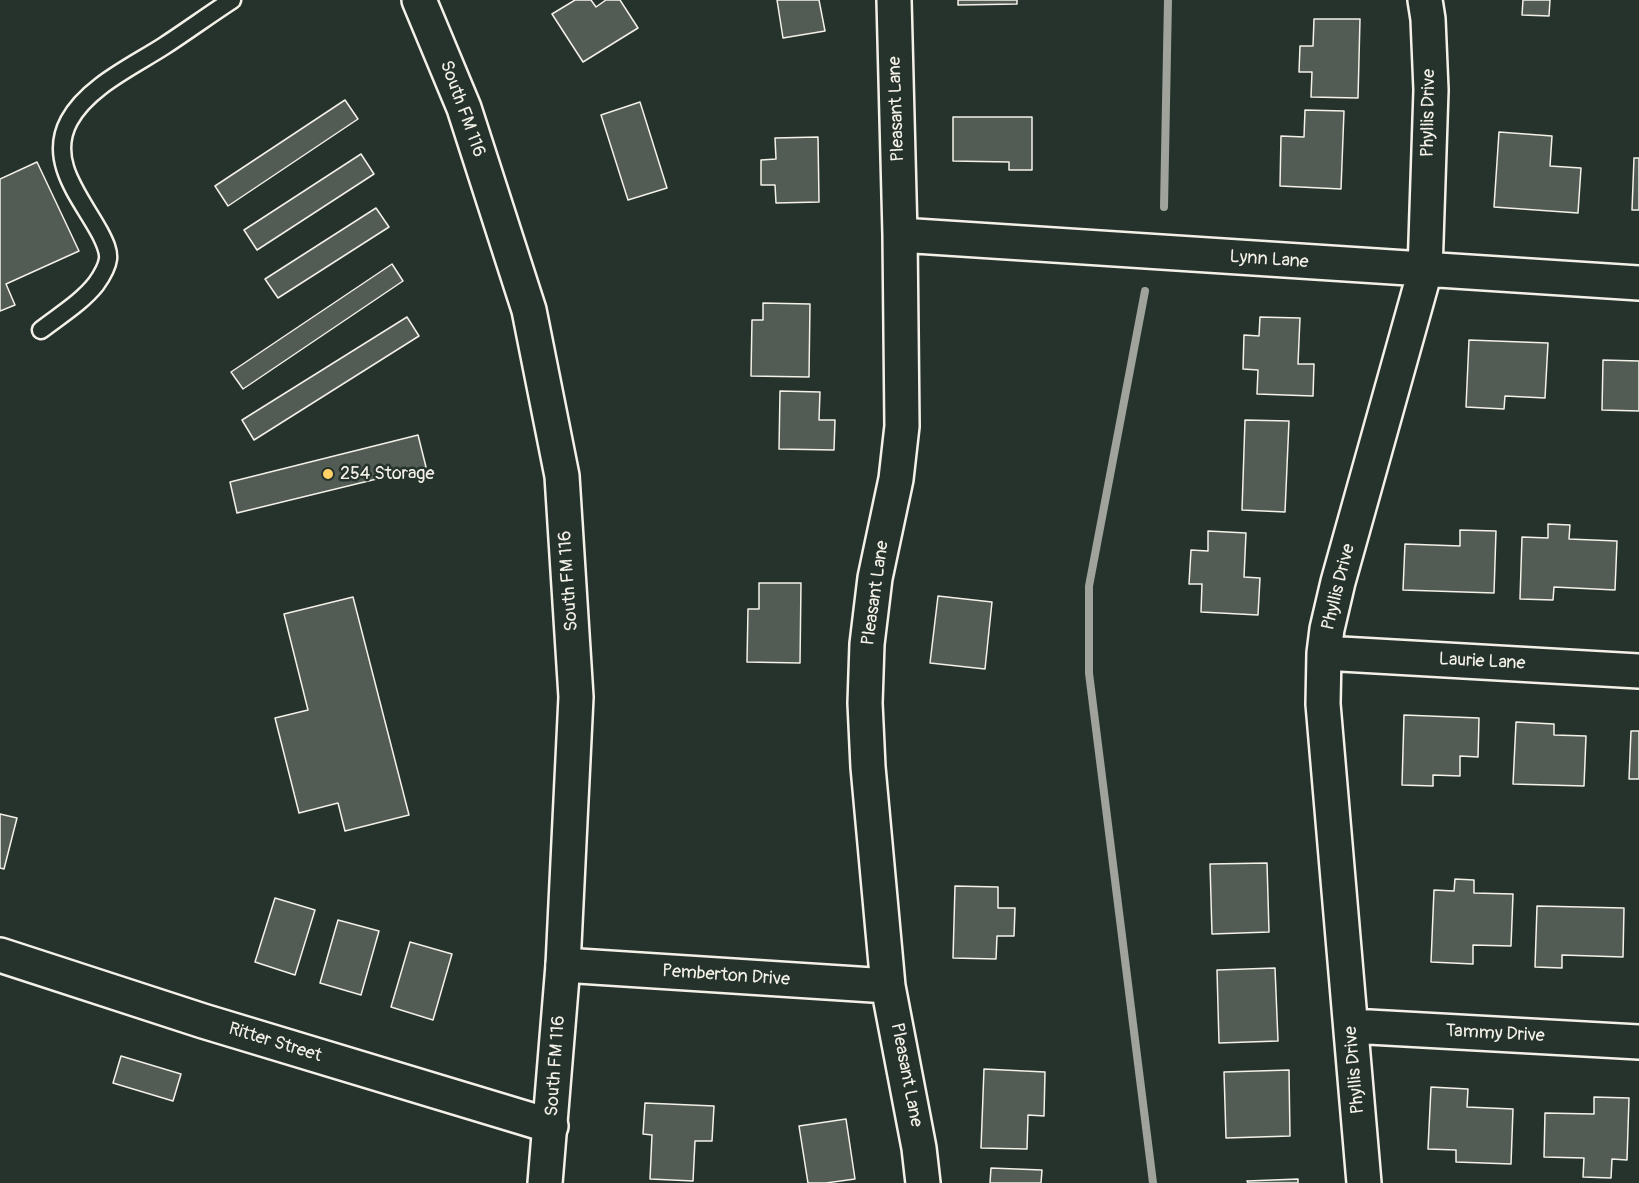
<!DOCTYPE html>
<style>
body{margin:0}
canvas{display:block;background:#26332d}
</style>
<canvas width="1639" height="1183"></canvas>
<script>
const g = document.querySelector('canvas').getContext('2d');
g.lineJoin = 'round';
function stroke(path, color, width, dash) {
  g.strokeStyle = color;
  g.lineWidth = width;
  g.lineCap = dash ? 'butt' : 'round';
  g.setLineDash(dash || []);
  g.stroke(path);
}
function fillPath(path, color) {
  g.fillStyle = color;
  g.fill(path, 'evenodd');
}
function label(font, color, halo, rows, align = 'center') {
  g.font = font + ' Pangolin,sans-serif';
  g.lineWidth = 5;
  g.setLineDash([]);
  g.textBaseline = 'middle';
  g.strokeStyle = halo;
  g.fillStyle = color;
  for (const [text, x, y, turn = 0] of rows) {
    g.save();
    g.translate(x, y);
    g.rotate((+turn || 0) * Math.PI / 180);
    g.textAlign = isNaN(turn) ? turn : align;
    if (halo) g.strokeText(text, 0, 0);
    g.fillText(text, 0, 0);
    g.restore();
  }
}
const stream = new Path2D(`
 M 1164,207 L 1168,0
 M 1145,291 L 1089,586 L 1089,673 L 1153,1183`);
const building = new Path2D(`
 M 575,0 L 591,0 L 596,7 L 606,0 L 620,0 L 638,28 L 583,62 L 552,14 Z
 M 777,0 L 819,0 L 825,31 L 783,38 Z
 M 958,0 L 1017,0 L 1017,4 L 958,5 Z
 M 1523,0 L 1550,0 L 1549,16 L 1522,15 Z
 M 1314,19 L 1360,19 L 1358,98 L 1311,97 L 1312,72 L 1299,72 L 1300,46 L 1313,46 Z
 M 345,100 L 358,119 L 228,206 L 215,186 Z
 M 640,102 L 667,188 L 628,200 L 601,115 Z
 M 1305,110 L 1344,111 L 1341,189 L 1280,186 L 1281,136 L 1304,137 Z
 M 953,117 L 1032,117 L 1032,170 L 1009,170 L 1009,162 L 953,161 Z
 M 1499,132 L 1552,136 L 1550,166 L 1581,168 L 1578,213 L 1494,207 Z
 M 818,137 L 819,202 L 776,203 L 775,185 L 761,185 L 761,160 L 776,159 L 775,138 Z
 M 361,154 L 374,174 L 257,250 L 244,230 Z
 M 1634,158 L 1639,158 L 1639,210 L 1632,210 Z
 M 37,162 L 79,251 L 6,284 L 15,305 L 0,311 L 0,179 Z
 M 376,208 L 389,227 L 278,298 L 265,279 Z
 M 392,264 L 403,281 L 243,389 L 231,372 Z
 M 763,303 L 810,304 L 809,377 L 751,376 L 752,320 L 763,320 Z
 M 407,317 L 419,336 L 254,440 L 242,420 Z
 M 1260,317 L 1300,318 L 1298,364 L 1314,364 L 1313,396 L 1257,394 L 1258,370 L 1243,369 L 1244,335 L 1259,336 Z
 M 1469,340 L 1548,343 L 1545,398 L 1505,396 L 1504,409 L 1466,407 Z
 M 1603,360 L 1639,361 L 1639,411 L 1602,410 Z
 M 780,391 L 820,392 L 819,420 L 835,420 L 834,450 L 779,449 Z
 M 1245,420 L 1289,421 L 1285,512 L 1242,510 Z
 M 418,435 L 426,467 L 237,513 L 230,482 Z
 M 1548,524 L 1570,525 L 1569,539 L 1617,541 L 1615,590 L 1554,587 L 1553,600 L 1520,599 L 1522,537 L 1548,538 Z
 M 1460,530 L 1496,531 L 1494,593 L 1403,590 L 1405,544 L 1460,546 Z
 M 1208,531 L 1246,533 L 1244,577 L 1260,578 L 1258,615 L 1201,612 L 1202,584 L 1189,584 L 1191,550 L 1208,551 Z
 M 759,583 L 801,583 L 800,663 L 747,662 L 748,609 L 759,609 Z
 M 938,596 L 992,602 L 985,669 L 930,663 Z
 M 353,597 L 409,815 L 345,831 L 338,803 L 299,813 L 275,718 L 308,710 L 284,614 Z
 M 1404,715 L 1479,718 L 1478,757 L 1460,756 L 1460,776 L 1433,775 L 1433,786 L 1402,785 Z
 M 1516,722 L 1554,724 L 1554,735 L 1586,736 L 1584,786 L 1513,784 Z
 M 1631,731 L 1639,731 L 1639,779 L 1629,779 Z
 M 0,814 L 17,818 L 4,869 L 0,868 Z
 M 1267,863 L 1269,932 L 1212,934 L 1210,864 Z
 M 1455,879 L 1474,880 L 1474,893 L 1513,894 L 1511,946 L 1473,945 L 1473,964 L 1431,962 L 1434,890 L 1454,891 Z
 M 955,886 L 998,887 L 998,908 L 1015,908 L 1014,936 L 997,936 L 996,959 L 953,958 Z
 M 275,898 L 315,910 L 295,975 L 255,962 Z
 M 1537,906 L 1624,908 L 1623,957 L 1562,955 L 1562,968 L 1535,967 Z
 M 338,920 L 379,931 L 361,995 L 320,983 Z
 M 410,942 L 452,954 L 433,1020 L 391,1007 Z
 M 1275,968 L 1278,1041 L 1219,1043 L 1217,970 Z
 M 121,1056 L 181,1074 L 173,1101 L 113,1083 Z
 M 984,1069 L 1045,1072 L 1044,1116 L 1028,1115 L 1027,1149 L 981,1148 Z
 M 1289,1070 L 1290,1136 L 1226,1138 L 1224,1072 Z
 M 1431,1087 L 1468,1089 L 1467,1107 L 1513,1109 L 1511,1164 L 1456,1162 L 1456,1150 L 1428,1149 Z
 M 1594,1097 L 1629,1098 L 1627,1160 L 1612,1159 L 1611,1178 L 1583,1177 L 1584,1158 L 1544,1157 L 1545,1113 L 1594,1114 Z
 M 645,1103 L 714,1106 L 712,1141 L 695,1141 L 693,1181 L 650,1179 L 652,1135 L 643,1134 Z
 M 846,1119 L 855,1179 L 826,1183 L 808,1183 L 799,1126 Z
 M 991,1168 L 1042,1170 L 1041,1183 L 990,1183 Z
 M 1298,1179 L 1298,1183 L 1248,1183 L 1247,1181 Z`);
const service = new Path2D(`
 M 41,330 C 59,316 82,302 96,284 C 101,277 107,267 108,259 C 109,250 104,241 100,233 C 82,199 47,162 69,121 C 87,87 133,66 164,46 C 187,31 209,15 232,0`);
const minor = new Path2D(`
 M 894,0 L 900,235 L 902,426 L 896,479 L 875,578 L 867,644 L 865,703 L 868,767 L 888,986 L 919,1148 L 923,1183
 M 900,235 L 1639,283
 M 1324,653 L 1639,671
 M 0,955 L 203,1021 L 551,1126
 M 563,965 L 888,986
 M 1351,1026 L 1639,1042
 M 1364,1183 L 1323,704 L 1324,653 L 1327,629 L 1338,582 L 1425,271 L 1431,90 L 1428,19 L 1425,0`);
const secondary = new Path2D(`
 M 419,0 L 464,108 L 529,310 L 562,476 L 576,697 L 563,965 L 545,1183`);
const markers = [
 [328,474,6,"#ffd166"]
];
const streetNames = [
 ["South FM 116",462,109,70],
 ["Pleasant Lane",897,109,-92],
 ["Phyllis Drive",1429,113,-89],
 ["Lynn Lane",1269,260,4],
 ["South FM 116",569,581,-94],
 ["Phyllis Drive",1339,587,-76],
 ["Pleasant Lane",876,593,-82],
 ["Laurie Lane",1482,662,3],
 ["Pemberton Drive",726,976,4],
 ["Tammy Drive",1495,1034,3],
 ["Ritter Street",275,1043,17],
 ["South FM 116",556,1066,-86],
 ["Phyllis Drive",1355,1070,-95],
 ["Pleasant Lane",906,1075,79]
];
const poiNames = [
 ["254 Storage",340,474]
];
stroke(stream, '#9fa39b', 8);
fillPath(building, '#525c55');
stroke(building, '#f4f1e8', 1.5);
stroke(service, '#f4f1e8', 21);
stroke(minor, '#f4f1e8', 38);
stroke(secondary, '#f4f1e8', 38);
stroke(service, '#26332d', 16);
stroke(minor, '#26332d', 33);
stroke(secondary, '#26332d', 33);
for (const [x, y, r, color] of markers) {
  const dot = new Path2D();
  dot.arc(x, y, r, 0, 2 * Math.PI);
  g.fillStyle = color;
  g.fill(dot);
  stroke(dot, '#26332d', 2);
}
label('18px', '#f4f1e8', '#26332d', streetNames);
label('18px', '#f4f1e8', '#26332d', poiNames, 'left');
</script>
